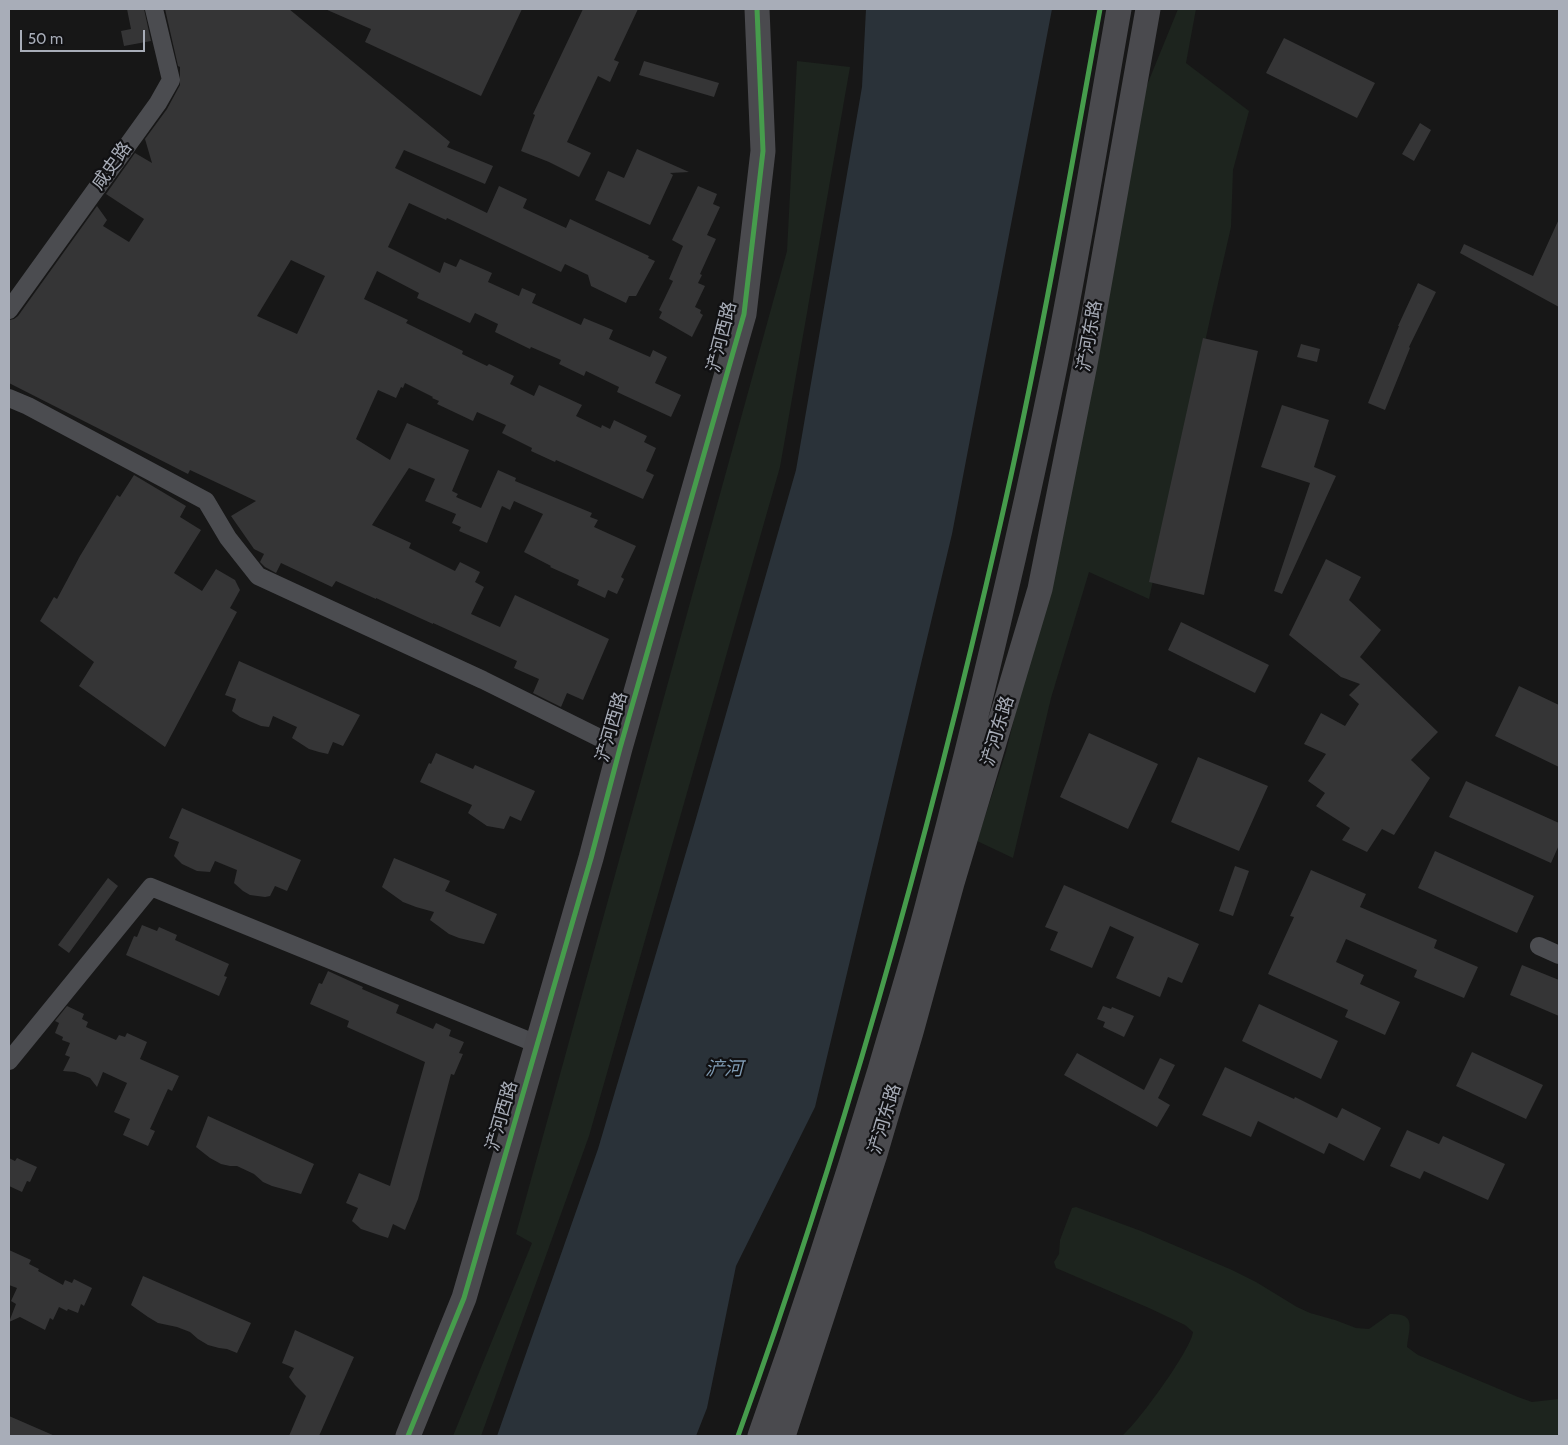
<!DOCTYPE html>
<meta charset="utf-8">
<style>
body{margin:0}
#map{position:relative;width:1568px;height:1445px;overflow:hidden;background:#171717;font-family:Cabin,sans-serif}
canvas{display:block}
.frame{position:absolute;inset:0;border:10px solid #a8adb8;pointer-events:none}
.scale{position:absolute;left:20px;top:30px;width:125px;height:22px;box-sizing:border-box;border:2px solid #a8adb8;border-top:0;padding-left:6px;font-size:15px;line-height:18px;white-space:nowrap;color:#a8adb8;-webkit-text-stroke:4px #111113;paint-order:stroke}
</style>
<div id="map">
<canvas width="1568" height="1445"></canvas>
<div class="frame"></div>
<div class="scale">50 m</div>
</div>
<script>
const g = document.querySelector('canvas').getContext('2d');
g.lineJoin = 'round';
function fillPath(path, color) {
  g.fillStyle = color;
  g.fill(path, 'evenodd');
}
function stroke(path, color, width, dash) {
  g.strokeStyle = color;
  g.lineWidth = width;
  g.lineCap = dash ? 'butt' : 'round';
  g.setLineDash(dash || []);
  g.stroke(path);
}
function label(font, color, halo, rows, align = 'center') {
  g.font = font + ' Cabin,"Noto Sans SC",sans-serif';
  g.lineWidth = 4.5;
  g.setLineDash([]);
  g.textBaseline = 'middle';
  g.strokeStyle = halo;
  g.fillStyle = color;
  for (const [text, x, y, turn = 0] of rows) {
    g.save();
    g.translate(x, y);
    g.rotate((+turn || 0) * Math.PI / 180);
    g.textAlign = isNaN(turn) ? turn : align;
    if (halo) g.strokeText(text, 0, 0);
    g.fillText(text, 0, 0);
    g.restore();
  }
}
const green = new Path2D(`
 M 1178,9 L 1196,9 L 1186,63 L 1249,111 L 1233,170 L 1231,227 L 1212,310 L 1149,599 L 1089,572 L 1051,698 L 1013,858 L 977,841 L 1006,752 L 1042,604 L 1145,90 Z
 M 797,61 L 850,67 L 780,467 L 589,1136 L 481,1436 L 453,1436 L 532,1243 L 516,1234 L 787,251 Z
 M 1076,1207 L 1141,1231 L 1232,1270 L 1256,1282 L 1297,1307 L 1310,1313 L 1335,1320 L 1356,1328 L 1369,1329 L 1390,1314 C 1417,1313 1409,1328 1407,1347 L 1418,1355 L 1518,1397 L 1532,1402 L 1559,1399 L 1559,1436 L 1122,1436 C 1137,1424 1191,1350 1193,1332 L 1185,1325 L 1149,1308 L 1056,1268 L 1054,1262 L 1059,1254 L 1060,1240 L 1072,1208 Z`);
const water = new Path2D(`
 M 866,9 L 1052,9 L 952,534 L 815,1107 L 736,1266 L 707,1408 L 696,1436 L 497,1436 L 598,1149 L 695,822 L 796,470 L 862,87 Z`);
const building = new Path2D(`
 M 127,9 L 144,9 L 151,41 L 124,46 L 121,31 L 131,29 Z
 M 165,9 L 289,9 L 450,142 L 447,147 L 493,166 L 485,184 L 404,150 L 395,168 L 487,213 L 499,186 L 527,199 L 523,208 L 566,228 L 570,219 L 649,256 L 648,258 L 655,261 L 636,296 L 629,296 L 626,303 L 591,286 L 588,275 L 565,264 L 561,272 L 447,218 L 446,220 L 409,203 L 388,247 L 440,273 L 444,262 L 456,267 L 460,259 L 492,273 L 488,282 L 519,296 L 522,288 L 536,294 L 532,303 L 581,325 L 584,318 L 613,330 L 609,339 L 650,357 L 653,350 L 667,357 L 655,383 L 681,395 L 671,417 L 617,392 L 619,387 L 586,371 L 584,376 L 559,364 L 561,360 L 531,347 L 530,349 L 495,332 L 498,324 L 475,313 L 470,323 L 417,298 L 419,293 L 377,271 L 364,299 L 408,320 L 406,323 L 463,351 L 462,354 L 487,366 L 489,364 L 514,376 L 510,384 L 534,396 L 539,385 L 582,405 L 576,416 L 601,428 L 602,425 L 610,429 L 614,420 L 647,436 L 644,442 L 656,448 L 646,471 L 654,475 L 643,499 L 556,460 L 555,462 L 531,451 L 532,448 L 502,433 L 506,425 L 477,412 L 473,421 L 437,404 L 439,401 L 432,398 L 433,397 L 405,383 L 403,388 L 401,387 L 396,398 L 378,390 L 356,439 L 390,460 L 407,423 L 469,450 L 452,491 L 458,494 L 456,497 L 481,508 L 498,470 L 516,478 L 515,481 L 592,513 L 590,517 L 598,520 L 594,527 L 636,546 L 621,577 L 624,579 L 617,594 L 608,590 L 605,598 L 577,585 L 579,580 L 550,567 L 551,566 L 524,552 L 543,514 L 514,501 L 510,510 L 502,506 L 487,543 L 459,531 L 461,527 L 452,523 L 456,514 L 425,501 L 435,479 L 409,468 L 372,525 L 411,543 L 409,548 L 455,571 L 460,562 L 480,572 L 475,582 L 484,587 L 471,614 L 500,627 L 515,595 L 609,639 L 583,700 L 567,693 L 561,707 L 533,693 L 539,679 L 514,668 L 517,661 L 433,623 L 433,624 L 376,598 L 376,599 L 336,581 L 332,587 L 281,563 L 276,573 L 265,567 L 260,562 L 264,554 L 254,549 L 231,516 L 256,501 L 190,470 L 188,474 L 9,383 L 9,320 L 14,319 L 18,316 L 97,206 L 107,220 L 103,226 L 129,242 L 144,219 L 106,194 L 135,153 L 152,163 L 145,139 L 167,109 L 180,85 L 180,67 L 178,66 ZM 291,260 L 325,276 L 297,334 L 257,316 Z
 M 325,9 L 522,9 L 481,96 L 365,42 L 371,29 Z
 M 583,9 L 638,9 L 614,60 L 619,62 L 610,82 L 598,76 L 567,142 L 591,153 L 579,177 L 549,162 L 521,151 L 535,115 L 533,114 Z
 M 1284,38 L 1375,83 L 1357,118 L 1266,73 Z
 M 644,61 L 719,83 L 714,97 L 639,75 Z
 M 1420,123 L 1431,130 L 1414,161 L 1402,154 Z
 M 637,149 L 689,172 L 670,173 L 673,175 L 650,225 L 595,200 L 608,171 L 624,178 Z
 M 698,186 L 717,194 L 713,204 L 720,207 L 707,235 L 716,239 L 700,274 L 702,275 L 698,283 L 705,286 L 695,307 L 701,310 L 700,313 L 703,315 L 692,337 L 659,318 L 662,312 L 659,310 L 673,281 L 669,279 L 683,246 L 672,240 Z
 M 1559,219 L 1559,307 L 1460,253 L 1464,244 L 1533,276 Z
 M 1418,283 L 1436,292 L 1409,347 L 1410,348 L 1385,410 L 1368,403 L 1399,326 L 1398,326 Z
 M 1203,338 L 1258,351 L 1204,595 L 1149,582 Z
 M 1301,344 L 1320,349 L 1317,362 L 1297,357 Z
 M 1282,405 L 1329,420 L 1314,467 L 1336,476 L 1282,594 L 1274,591 L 1310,483 L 1261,467 Z
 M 134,475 L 186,506 L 180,517 L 201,530 L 174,573 L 202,591 L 216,569 L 235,580 L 240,590 L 230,608 L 237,612 L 165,747 L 79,686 L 94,662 L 40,621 L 54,597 L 57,599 L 80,556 L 117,495 L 120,497 Z
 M 1326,559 L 1361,577 L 1349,600 L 1381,630 L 1360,657 L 1438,732 L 1411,760 L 1430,778 L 1394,835 L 1382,829 L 1367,852 L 1342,840 L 1350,828 L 1316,806 L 1325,793 L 1308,781 L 1326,754 L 1304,744 L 1321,713 L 1345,726 L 1359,704 L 1349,695 L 1360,684 L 1341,677 L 1289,635 Z
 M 1181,622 L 1269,665 L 1255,693 L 1168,650 Z
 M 239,661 L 360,715 L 343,746 L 333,742 L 328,754 L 319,752 L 309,749 L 292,738 L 297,727 L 273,716 L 269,727 L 261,726 L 240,717 L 232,711 L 236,699 L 225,695 Z
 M 1519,686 L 1559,705 L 1559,767 L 1495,736 Z
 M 1089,733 L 1158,764 L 1128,829 L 1060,797 Z
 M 436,753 L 473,769 L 475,765 L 535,791 L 521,821 L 510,816 L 504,829 L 487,826 L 468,813 L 472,805 L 420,782 L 429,763 L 431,764 Z
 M 1198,757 L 1268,786 L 1239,851 L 1171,822 Z
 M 1466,781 L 1559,823 L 1559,845 L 1551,863 L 1449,817 Z
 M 182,808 L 301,860 L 287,891 L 275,886 L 270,896 L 265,897 L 250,895 L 243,891 L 234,883 L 237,870 L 215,861 L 210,872 L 197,871 L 182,864 L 174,856 L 179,842 L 169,838 Z
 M 1435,851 L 1534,896 L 1517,933 L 1418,888 Z
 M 394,858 L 450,881 L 445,891 L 497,914 L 484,944 L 459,938 L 449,934 L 430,920 L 434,912 L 416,907 L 403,902 L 382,887 Z
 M 1235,866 L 1249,871 L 1233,916 L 1219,911 Z
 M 1311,870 L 1366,894 L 1360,907 L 1437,940 L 1434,948 L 1478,967 L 1464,998 L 1414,977 L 1417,970 L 1346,939 L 1336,962 L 1364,975 L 1360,984 L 1400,1002 L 1385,1035 L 1345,1017 L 1348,1010 L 1268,974 L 1294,917 L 1290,916 Z
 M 108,878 L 118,886 L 69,953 L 58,945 Z
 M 1064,885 L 1199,944 L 1182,983 L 1168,977 L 1160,997 L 1116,978 L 1134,937 L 1110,926 L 1092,968 L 1050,950 L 1058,932 L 1045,927 Z
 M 142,925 L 157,931 L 159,927 L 177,935 L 175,940 L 229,964 L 224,976 L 227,977 L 219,996 L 126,955 L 134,936 L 137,937 Z
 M 1522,965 L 1559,980 L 1559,1016 L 1510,995 Z
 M 328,971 L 363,987 L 362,989 L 399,1005 L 396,1013 L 433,1029 L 436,1023 L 451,1030 L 449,1036 L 464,1042 L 459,1053 L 463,1054 L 454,1075 L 451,1074 L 418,1199 L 405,1230 L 393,1224 L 388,1238 L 361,1229 L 352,1221 L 358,1208 L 346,1203 L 359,1173 L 390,1186 L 425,1062 L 347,1027 L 349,1021 L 310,1004 L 319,983 L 322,984 Z
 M 1259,1004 L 1338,1041 L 1321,1079 L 1242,1041 Z
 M 67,1006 L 84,1014 L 82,1019 L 88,1022 L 86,1027 L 116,1040 L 119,1035 L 125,1037 L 127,1033 L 147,1042 L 140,1059 L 179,1076 L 172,1091 L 168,1089 L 150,1129 L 155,1131 L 148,1146 L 123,1135 L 130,1119 L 114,1112 L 127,1083 L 103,1072 L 97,1087 L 90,1078 L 75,1072 L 63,1071 L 70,1057 L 65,1055 L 70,1043 L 62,1040 L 63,1037 L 55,1033 L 59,1023 L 55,1021 Z
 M 1103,1006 L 1111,1009 L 1112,1007 L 1134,1016 L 1124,1037 L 1103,1027 L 1105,1022 L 1097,1019 Z
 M 1472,1052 L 1543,1085 L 1526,1119 L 1456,1086 Z
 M 1077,1053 L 1144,1090 L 1160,1058 L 1175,1065 L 1158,1098 L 1170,1105 L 1157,1127 L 1064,1075 Z
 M 1225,1067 L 1294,1099 L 1295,1097 L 1337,1118 L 1342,1108 L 1381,1128 L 1364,1161 L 1329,1143 L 1324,1154 L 1258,1121 L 1251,1137 L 1202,1115 Z
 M 208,1116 L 314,1164 L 301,1194 L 272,1186 L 263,1182 L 254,1174 L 237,1166 L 230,1166 L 221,1164 L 210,1158 L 196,1147 Z
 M 1407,1130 L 1439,1144 L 1443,1136 L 1505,1164 L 1488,1200 L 1424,1171 L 1420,1179 L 1390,1166 Z
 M 9,1158 L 15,1161 L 17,1158 L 37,1167 L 30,1182 L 27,1181 L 22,1192 L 9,1186 Z
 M 9,1250 L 31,1260 L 29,1264 L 39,1269 L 38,1271 L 63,1285 L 65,1280 L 72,1283 L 74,1279 L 92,1288 L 84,1306 L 81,1304 L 78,1313 L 68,1309 L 67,1311 L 59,1307 L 53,1320 L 50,1318 L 45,1330 L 20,1317 L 9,1322 L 16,1304 L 11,1301 L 17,1288 L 9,1285 Z
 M 143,1276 L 251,1323 L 237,1353 L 227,1349 L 219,1348 L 208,1345 L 198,1339 L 190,1332 L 177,1327 L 158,1323 L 148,1317 L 131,1305 Z
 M 295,1330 L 354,1357 L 319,1436 L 289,1436 L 306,1396 L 295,1385 L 289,1377 L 294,1368 L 282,1363 Z
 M 9,1416 L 55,1436 L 9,1436 Z`);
const street = new Path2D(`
 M 9,310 L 158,103 L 171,80 L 154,9
 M 9,398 L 28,406 L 206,501 L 228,538 L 258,576 L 483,680 L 620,748
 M 1539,946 L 1559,955
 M 9,1061 L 151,887 L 537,1044`);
const secondary = new Path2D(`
 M 408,1436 L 464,1298 L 591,858 L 620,748 L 744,314 L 763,151 L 757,9
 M 760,1436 C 803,1315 843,1193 880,1070 C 897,1011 916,952 931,892 C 977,718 1019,542 1055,366 C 1079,247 1098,128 1119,9
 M 783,1436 L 875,1154 L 911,1032 L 952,883 L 1040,589 L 1085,364 L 1148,9`);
const cycleway = new Path2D(`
 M 408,1436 L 464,1298 L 591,858 L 620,748 L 744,314 L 763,151 L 757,9
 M 738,1436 C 845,1139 930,833 1000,525 C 1039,354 1069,181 1100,9`);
const streetNames = [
 ["咸史路",112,166,-54],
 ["浐河东路",1090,336,-80],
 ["浐河西路",722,337,-76],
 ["浐河西路",612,727,-74],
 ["浐河东路",998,731,-73],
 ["浐河西路",502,1116,-74],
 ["浐河东路",885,1119,-73]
];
const waterNames = [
 ["浐河",724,1069]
];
fillPath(green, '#1d241e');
fillPath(water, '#2a3239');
fillPath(building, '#353536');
stroke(street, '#4b4c50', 18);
stroke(secondary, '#4a4a4e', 25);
stroke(cycleway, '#469c4c', 5);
label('18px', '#a8adb8', '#111113', streetNames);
label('italic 19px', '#7f9bb3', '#111113', waterNames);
</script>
